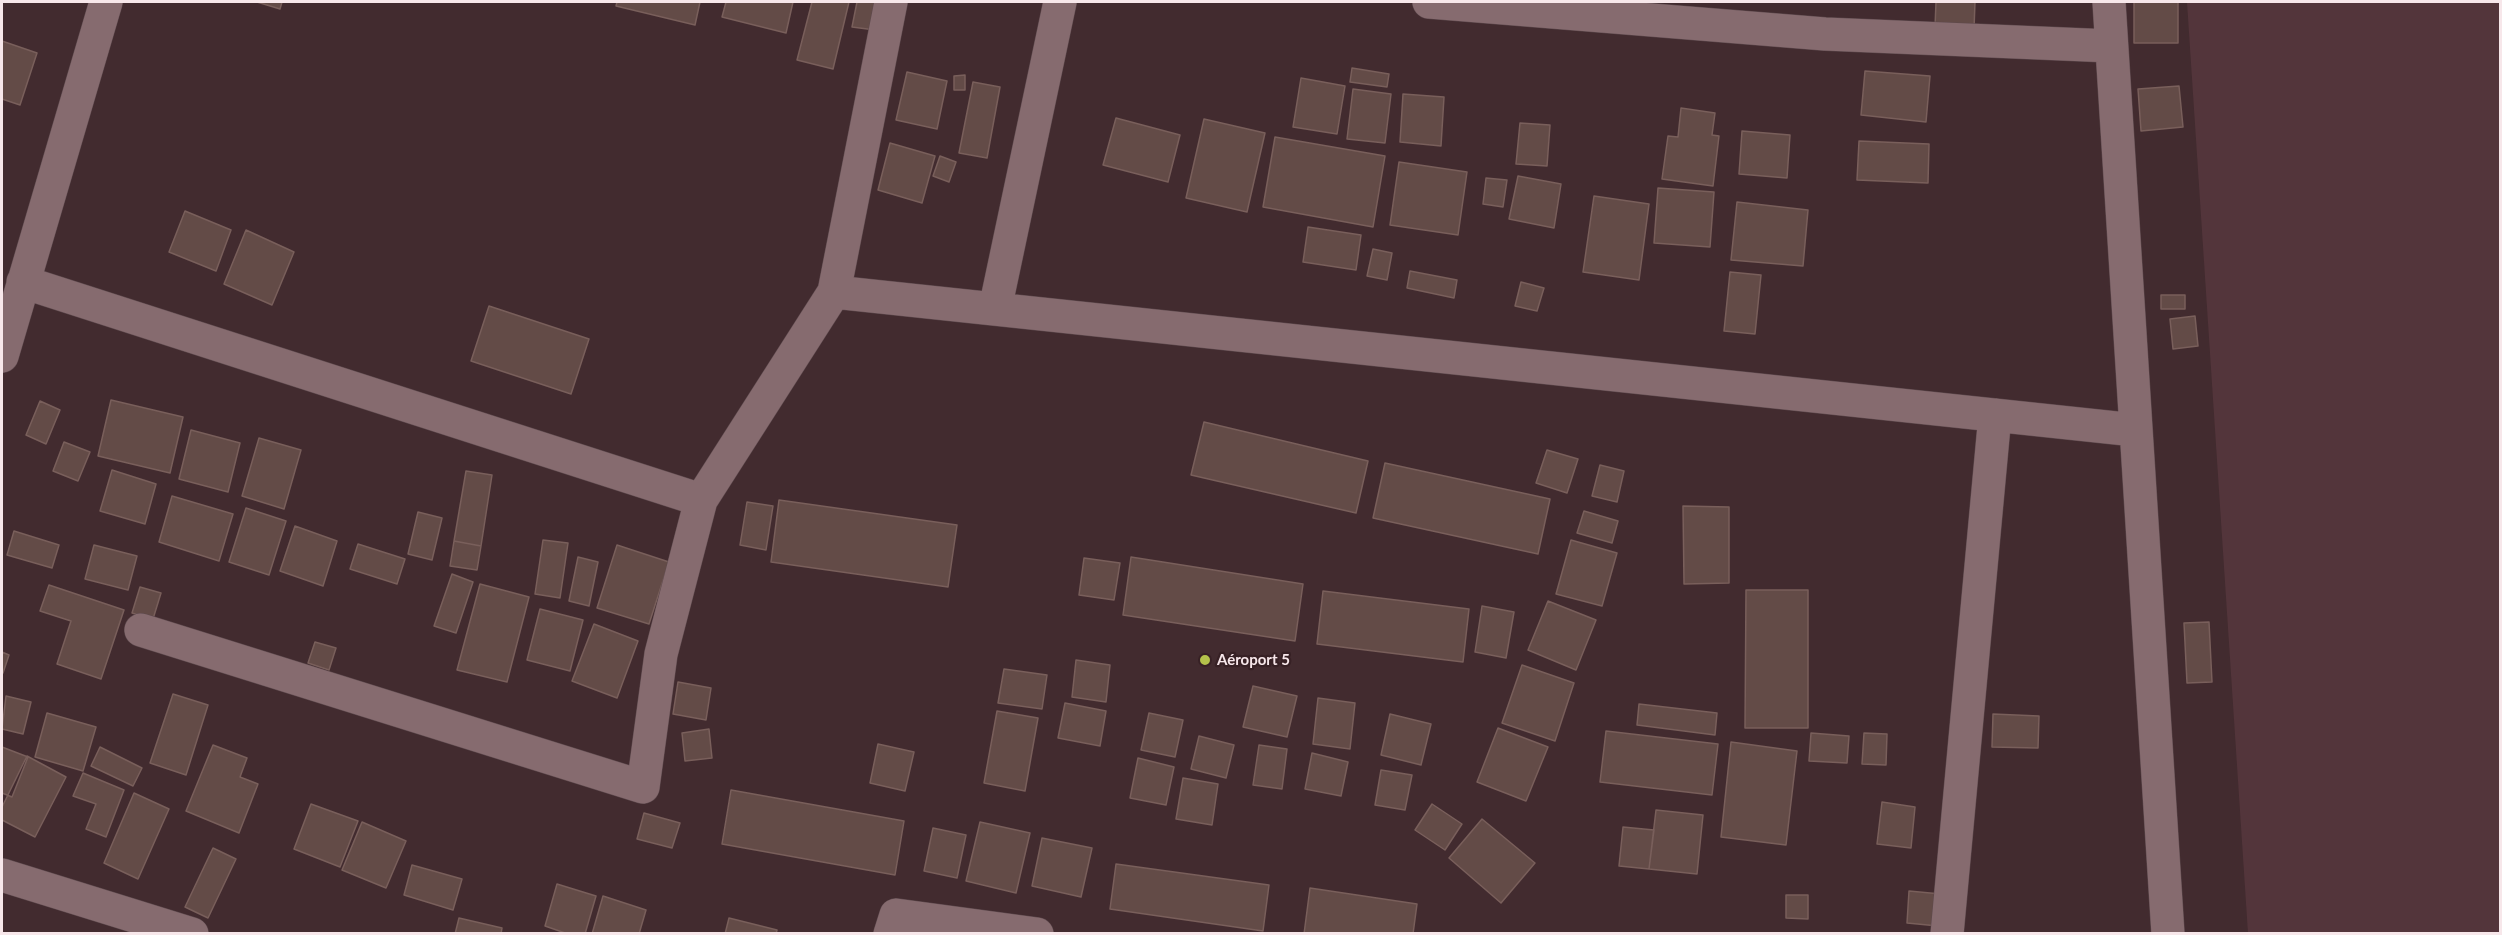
<!DOCTYPE html>
<meta charset="utf-8">
<style>
body{margin:0}
#map{position:relative;width:2502px;height:935px;overflow:hidden;background:#422b2f;font-family:Lato,sans-serif}
canvas{display:block}
.frame{position:absolute;inset:0;border:3px solid #f7e7ea;pointer-events:none}
</style>
<div id="map">
<canvas width="2502" height="935"></canvas>
<div class="frame"></div>
</div>
<script>
const g = document.querySelector('canvas').getContext('2d');
g.lineJoin = 'round';
function fillPath(path, color) {
  g.fillStyle = color;
  g.fill(path, 'evenodd');
}
function stroke(path, color, width, dash) {
  g.strokeStyle = color;
  g.lineWidth = width;
  g.lineCap = dash ? 'butt' : 'round';
  g.setLineDash(dash || []);
  g.stroke(path);
}
function label(font, color, halo, rows, align = 'center') {
  g.font = font + ' Lato,sans-serif';
  g.lineWidth = 4.5;
  g.setLineDash([]);
  g.textBaseline = 'middle';
  g.strokeStyle = halo;
  g.fillStyle = color;
  for (const [text, x, y, turn = 0] of rows) {
    g.save();
    g.translate(x, y);
    g.rotate((+turn || 0) * Math.PI / 180);
    g.textAlign = isNaN(turn) ? turn : align;
    if (halo) g.strokeText(text, 0, 0);
    g.fillText(text, 0, 0);
    g.restore();
  }
}
const built = new Path2D(`
 M 2187,2 L 2500,2 L 2500,933 L 2248,933 Z`);
const building = new Path2D(`
 M 257,2 L 282,2 L 280,9 Z
 M 617,2 L 700,2 L 695,25 L 616,6 Z
 M 726,2 L 793,2 L 786,33 L 722,17 Z
 M 812,2 L 849,2 L 833,69 L 797,60 Z
 M 857,2 L 880,2 L 875,30 L 852,27 Z
 M 1936,2 L 1975,2 L 1974,29 L 1935,27 Z
 M 2134,2 L 2178,2 L 2178,43 L 2134,43 Z
 M 2,41 L 37,53 L 20,105 L 2,99 Z
 M 1352,68 L 1389,74 L 1387,87 L 1350,82 Z
 M 1865,71 L 1930,76 L 1926,122 L 1861,115 Z
 M 907,72 L 947,81 L 937,129 L 896,120 Z
 M 965,75 L 965,90 L 954,90 L 954,76 Z
 M 1301,78 L 1345,86 L 1337,134 L 1293,127 Z
 M 973,82 L 1000,87 L 987,158 L 959,153 Z
 M 2179,86 L 2183,127 L 2141,131 L 2138,89 Z
 M 1353,89 L 1391,94 L 1385,143 L 1347,139 Z
 M 1403,94 L 1444,97 L 1441,146 L 1400,142 Z
 M 1681,108 L 1715,113 L 1712,135 L 1719,136 L 1713,186 L 1662,179 L 1668,136 L 1678,137 Z
 M 1116,118 L 1180,135 L 1168,182 L 1103,165 Z
 M 1204,119 L 1265,133 L 1247,212 L 1186,198 Z
 M 1520,123 L 1550,125 L 1547,166 L 1516,164 Z
 M 1742,131 L 1790,135 L 1787,178 L 1739,174 Z
 M 1275,137 L 1385,156 L 1373,227 L 1263,207 Z
 M 1859,141 L 1929,144 L 1928,183 L 1857,180 Z
 M 890,143 L 935,156 L 922,203 L 878,190 Z
 M 940,156 L 956,162 L 949,182 L 933,176 Z
 M 1399,162 L 1467,172 L 1458,235 L 1390,225 Z
 M 1518,176 L 1561,184 L 1554,228 L 1509,219 Z
 M 1486,178 L 1507,180 L 1503,207 L 1483,204 Z
 M 1658,188 L 1714,192 L 1710,247 L 1654,243 Z
 M 1594,196 L 1649,204 L 1639,280 L 1583,272 Z
 M 1737,202 L 1808,210 L 1803,266 L 1731,260 Z
 M 185,211 L 231,230 L 216,271 L 169,252 Z
 M 1308,227 L 1361,235 L 1356,270 L 1303,262 Z
 M 246,230 L 294,252 L 272,305 L 224,284 Z
 M 1373,249 L 1392,253 L 1387,280 L 1367,276 Z
 M 1410,271 L 1457,280 L 1454,298 L 1407,288 Z
 M 1730,272 L 1761,275 L 1755,334 L 1724,331 Z
 M 1521,282 L 1544,288 L 1537,311 L 1515,306 Z
 M 2161,295 L 2185,295 L 2185,309 L 2161,309 Z
 M 489,306 L 589,339 L 571,394 L 471,361 Z
 M 2195,316 L 2198,346 L 2173,349 L 2170,319 Z
 M 111,400 L 183,417 L 170,473 L 98,456 Z
 M 40,401 L 60,410 L 46,444 L 26,435 Z
 M 1204,422 L 1368,461 L 1356,513 L 1191,475 Z
 M 191,430 L 240,443 L 228,492 L 179,479 Z
 M 259,438 L 301,450 L 284,509 L 242,496 Z
 M 64,442 L 90,452 L 78,481 L 53,471 Z
 M 1547,450 L 1578,459 L 1567,493 L 1536,483 Z
 M 1385,463 L 1550,499 L 1538,554 L 1373,518 Z
 M 1600,465 L 1624,471 L 1617,502 L 1592,496 Z
 M 112,470 L 156,484 L 145,524 L 100,511 Z
 M 466,471 L 492,475 L 481,546 L 454,541 Z
 M 172,496 L 233,514 L 219,561 L 159,542 Z
 M 779,500 L 957,525 L 948,587 L 771,562 Z
 M 747,502 L 773,506 L 766,550 L 740,545 Z
 M 1683,506 L 1729,507 L 1729,583 L 1684,584 Z
 M 246,508 L 286,521 L 269,575 L 229,562 Z
 M 1584,511 L 1618,521 L 1612,543 L 1577,533 Z
 M 418,512 L 442,518 L 432,560 L 408,554 Z
 M 295,526 L 337,541 L 323,586 L 280,571 Z
 M 14,531 L 59,545 L 52,568 L 7,555 Z
 M 543,540 L 568,543 L 560,598 L 535,594 Z
 M 1571,540 L 1617,553 L 1602,606 L 1556,594 Z
 M 454,541 L 481,546 L 477,570 L 450,566 Z
 M 358,544 L 405,559 L 397,584 L 350,569 Z
 M 94,545 L 137,556 L 128,590 L 85,579 Z
 M 617,545 L 669,562 L 649,624 L 597,608 Z
 M 578,557 L 598,562 L 589,606 L 569,601 Z
 M 1131,557 L 1303,584 L 1295,641 L 1123,615 Z
 M 1084,558 L 1120,563 L 1114,600 L 1079,595 Z
 M 452,574 L 473,582 L 456,633 L 434,626 Z
 M 480,584 L 529,597 L 507,682 L 457,670 Z
 M 49,585 L 124,610 L 101,679 L 57,664 L 71,621 L 40,611 Z
 M 140,587 L 161,593 L 153,619 L 132,613 Z
 M 1746,590 L 1808,590 L 1808,728 L 1745,728 Z
 M 1323,591 L 1469,609 L 1463,662 L 1317,644 Z
 M 1548,601 L 1596,620 L 1576,670 L 1528,650 Z
 M 1482,606 L 1514,612 L 1506,658 L 1475,652 Z
 M 540,609 L 583,620 L 570,671 L 527,660 Z
 M 2209,622 L 2212,682 L 2187,683 L 2184,623 Z
 M 594,624 L 638,641 L 617,698 L 572,681 Z
 M 315,642 L 336,648 L 329,670 L 308,663 Z
 M 2,652 L 9,655 L 3,673 L 2,673 Z
 M 1076,660 L 1110,665 L 1106,702 L 1072,697 Z
 M 1522,665 L 1574,683 L 1555,741 L 1502,723 Z
 M 1004,669 L 1047,675 L 1042,709 L 998,703 Z
 M 678,682 L 711,688 L 706,720 L 673,714 Z
 M 1253,686 L 1297,696 L 1287,737 L 1243,727 Z
 M 173,694 L 208,705 L 186,775 L 150,763 Z
 M 6,696 L 31,702 L 23,734 L 2,729 Z
 M 1318,698 L 1355,703 L 1350,749 L 1313,744 Z
 M 1065,703 L 1106,711 L 1100,746 L 1058,738 Z
 M 1639,704 L 1717,713 L 1715,735 L 1637,725 Z
 M 997,711 L 1038,718 L 1025,791 L 984,783 Z
 M 47,713 L 96,727 L 83,771 L 35,757 Z
 M 1149,713 L 1183,720 L 1175,757 L 1141,750 Z
 M 1390,714 L 1431,724 L 1421,765 L 1381,755 Z
 M 1993,714 L 2039,716 L 2038,748 L 1992,747 Z
 M 1498,728 L 1548,747 L 1526,801 L 1477,782 Z
 M 709,729 L 712,758 L 685,761 L 682,733 Z
 M 1606,731 L 1718,744 L 1712,795 L 1600,782 Z
 M 1811,733 L 1849,736 L 1847,763 L 1809,761 Z
 M 1864,733 L 1887,734 L 1886,765 L 1862,764 Z
 M 1199,736 L 1234,745 L 1226,778 L 1191,769 Z
 M 1731,742 L 1797,751 L 1786,845 L 1721,837 Z
 M 878,744 L 914,752 L 905,791 L 870,783 Z
 M 213,745 L 247,758 L 240,777 L 258,784 L 239,833 L 186,811 Z
 M 1259,745 L 1287,749 L 1282,789 L 1253,785 Z
 M 2,747 L 28,757 L 12,797 L 2,793 Z
 M 100,747 L 142,768 L 133,786 L 91,766 Z
 M 1312,753 L 1348,762 L 1341,796 L 1305,789 Z
 M 27,756 L 66,777 L 35,837 L 2,820 L 2,807 Z
 M 1138,758 L 1174,767 L 1166,805 L 1130,798 Z
 M 1381,770 L 1412,775 L 1405,810 L 1375,805 Z
 M 83,773 L 124,790 L 106,837 L 86,829 L 96,804 L 73,796 Z
 M 1183,778 L 1218,784 L 1212,825 L 1176,819 Z
 M 731,790 L 904,821 L 895,875 L 722,844 Z
 M 134,793 L 169,809 L 138,879 L 104,863 Z
 M 1882,802 L 1915,807 L 1911,848 L 1877,844 Z
 M 311,804 L 358,821 L 340,867 L 294,849 Z
 M 1432,804 L 1462,824 L 1445,850 L 1415,830 Z
 M 1656,810 L 1703,815 L 1697,874 L 1649,869 Z
 M 644,813 L 680,823 L 672,848 L 637,839 Z
 M 1482,819 L 1535,863 L 1501,903 L 1449,858 Z
 M 362,822 L 406,841 L 386,888 L 342,870 Z
 M 980,822 L 1030,833 L 1016,893 L 966,881 Z
 M 1623,827 L 1654,830 L 1649,869 L 1619,866 Z
 M 933,828 L 966,835 L 957,878 L 924,871 Z
 M 1042,838 L 1092,848 L 1081,897 L 1032,886 Z
 M 213,848 L 236,859 L 208,918 L 185,907 Z
 M 1116,864 L 1269,885 L 1263,931 L 1110,909 Z
 M 412,865 L 462,879 L 453,910 L 404,895 Z
 M 557,884 L 596,896 L 585,934 L 568,934 L 545,926 Z
 M 1310,888 L 1417,904 L 1413,934 L 1304,934 Z
 M 1909,891 L 1941,894 L 1938,926 L 1907,923 Z
 M 1786,895 L 1808,895 L 1808,919 L 1786,918 Z
 M 603,896 L 646,910 L 639,934 L 592,934 Z
 M 459,918 L 502,928 L 501,934 L 455,934 Z
 M 729,918 L 777,930 L 776,934 L 725,934 Z`);
const street = new Path2D(`
 M 891,2 L 834,292 L 2135,430
 M 1429,2 L 1825,34 L 2111,46
 M 2109,2 L 2168,934
 M 23,282 L 701,500
 M 995,309 L 1060,2
 M 2,356 L 106,2
 M 141,630 L 643,787 L 661,654 L 701,500 L 834,292
 M 2,875 L 192,934
 M 890,934 L 896,915 L 1037,934
 M 1947,934 L 1995,415`);
const markers = [
 [1205,660,6,"#b4c24b"]
];
const poiNames = [
 ["Aéroport 5",1217,660]
];
fillPath(built, '#53353b');
fillPath(building, '#634b47');
stroke(building, '#795f5b', 1.5);
stroke(street, '#5e4a4e', 34);
stroke(street, '#866b6f', 33);
for (const [x, y, r, color] of markers) {
  const dot = new Path2D();
  dot.arc(x, y, r, 0, 2 * Math.PI);
  g.fillStyle = color;
  g.fill(dot);
  stroke(dot, '#372125', 2);
}
label('bold 15px', '#f7e7ea', '#372125', poiNames, 'left');
</script>
